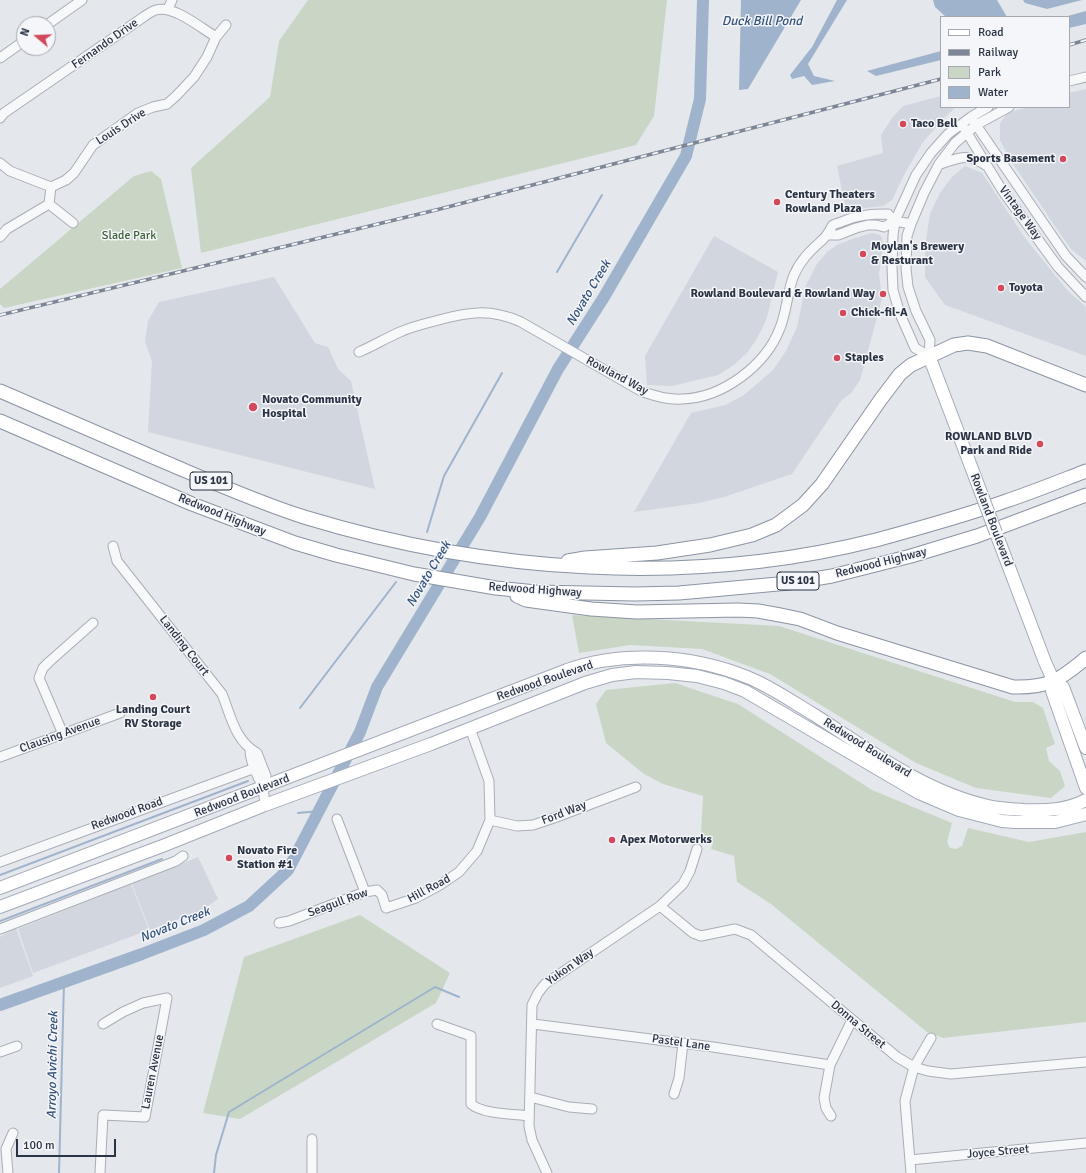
<!DOCTYPE html>
<style>
body{margin:0}
#map{position:relative;width:1086px;height:1173px;overflow:hidden;background:#e4e7ec;font-family:Signika,sans-serif}
canvas{display:block}
.legend{position:absolute;left:940px;top:16px;width:130px;height:92px;box-sizing:border-box;background:#f4f6f9;border:1px solid #a4a8b1;margin:0;padding:5px 7px;list-style:none;font-size:12px;color:#2b3445}
.legend li{display:flex;align-items:center;gap:8px;height:20px}
.legend b{width:20px;border:1px solid #a4a8b1}
.north{position:absolute;left:16px;top:16px;width:40px;height:40px;box-sizing:border-box;background:#f4f6f9;border:1px solid #a4a8b1;border-radius:50%;rotate:289deg;font-size:11px;font-weight:700;line-height:16px;text-align:center;color:#2b3445}
.north::after{content:'';display:block;margin:auto;width:14px;height:18px;background:#d1495b;clip-path:polygon(50% 0,100% 100%,50% 72%,0 100%)}
.scale{position:absolute;left:16px;top:1139px;width:100px;height:18px;box-sizing:border-box;border:2px solid #2b3445;border-top:0;padding-left:5px;font-size:12px;line-height:14px;white-space:nowrap;color:#2b3445;-webkit-text-stroke:3px #f4f6f9;paint-order:stroke}
</style>
<div id="map">
<canvas width="1086" height="1173"></canvas>
<ul class="legend">
<li><b style="height:5px;background:#fff"></b>Road</li>
<li><b style="height:5px;background:#7d8696"></b>Railway</li>
<li><b style="height:11px;background:#c9d6c5"></b>Park</li>
<li><b style="height:11px;background:#9fb4cc"></b>Water</li>
</ul>
<div class="north">N</div>
<div class="scale">100 m</div>
</div>
<script>
const g = document.querySelector('canvas').getContext('2d');
g.lineJoin = 'round';
function fillPath(path, color) {
  g.fillStyle = color;
  g.fill(path, 'evenodd');
}
function stroke(path, color, width, dash) {
  g.strokeStyle = color;
  g.lineWidth = width;
  g.lineCap = dash ? 'butt' : 'round';
  g.setLineDash(dash || []);
  g.stroke(path);
}
function label(font, color, halo, rows, align = 'center') {
  g.font = font + ' Signika,sans-serif';
  g.lineWidth = 3;
  g.setLineDash([]);
  g.textBaseline = 'middle';
  g.strokeStyle = halo;
  g.fillStyle = color;
  for (const [text, x, y, turn = 0] of rows) {
    g.save();
    g.translate(x, y);
    g.rotate((+turn || 0) * Math.PI / 180);
    g.textAlign = isNaN(turn) ? turn : align;
    if (halo) g.strokeText(text, 0, 0);
    g.fillText(text, 0, 0);
    g.restore();
  }
}
const built = new Path2D(`
 M 1086,89 L 1086,261 L 1072,250 L 1061,235 L 1009,158 L 1000,140 L 1000,123 L 1008,113 L 1027,107 L 1069,107 L 1069,93 Z
 M 941,96 L 941,107 L 956,107 L 944,118 L 923,142 L 904,175 L 892,200 L 883,206 L 846,210 L 837,166 L 883,153 L 881,135 L 892,118 L 903,106 Z
 M 965,166 L 982,173 L 1025,238 L 1067,290 L 1086,307 L 1086,356 L 945,305 L 925,277 L 925,247 L 930,214 L 940,193 L 952,177 Z
 M 872,233 L 880,235 L 882,238 L 883,245 L 879,274 L 882,299 L 860,380 L 852,392 L 841,401 L 792,474 L 724,497 L 699,503 L 634,512 L 691,413 L 725,405 L 744,395 L 773,370 L 786,351 L 797,327 L 806,285 L 817,264 L 827,252 L 837,245 L 852,239 Z
 M 714,236 L 778,272 L 767,317 L 764,325 L 756,340 L 747,353 L 735,364 L 718,375 L 672,386 L 647,385 L 645,356 Z
 M 274,277 L 315,343 L 328,347 L 338,369 L 351,381 L 375,489 L 148,432 L 152,361 L 145,342 L 148,321 L 159,302 Z
 M 198,857 L 218,899 L 201,911 L 150,930 L 132,884 Z
 M 131,884 L 149,930 L 33,973 L 18,929 Z
 M 16,928 L 33,976 L 0,988 L 0,937 Z`);
const green = new Path2D(`
 M 308,0 L 667,0 L 654,116 L 636,145 L 201,253 L 191,168 L 270,97 L 279,41 Z
 M 151,171 L 161,179 L 182,268 L 4,308 L 0,304 L 0,289 L 134,176 Z
 M 572,615 L 779,626 L 1015,702 L 1033,702 L 1043,708 L 1055,744 L 1046,748 L 1049,761 L 1060,771 L 1065,786 L 1051,798 L 976,788 L 916,763 L 770,674 L 702,649 L 630,645 L 579,653 Z
 M 675,683 L 738,704 L 872,790 L 952,823 L 947,842 L 950,848 L 956,849 L 962,846 L 968,828 L 1029,842 L 1086,832 L 1086,1022 L 943,1038 L 927,1032 L 771,904 L 737,882 L 734,856 L 711,849 L 713,842 L 704,840 L 701,834 L 703,796 L 663,784 L 644,774 L 606,743 L 596,704 L 606,690 Z
 M 360,915 L 450,973 L 436,1003 L 240,1119 L 203,1113 L 244,957 Z`);
const water = new Path2D(`
 M 741,0 L 801,0 L 748,89 L 739,90 Z
 M 837,0 L 847,0 L 808,64 L 814,76 L 835,81 L 812,85 L 804,76 L 792,79 L 790,75 L 812,47 Z
 M 933,0 L 997,0 L 1007,17 L 946,17 L 935,7 Z
 M 1023,0 L 1082,0 L 1047,9 L 1025,3 Z
 M 1086,11 L 1086,24 L 1069,28 L 1069,17 L 1064,17 Z
 M 941,51 L 941,60 L 876,76 L 867,71 Z`);
const stream = new Path2D(`
 M 557,272 L 602,195
 M 427,532 L 444,476 L 502,373
 M 300,708 L 396,582
 M 298,813 L 320,811
 M 0,875 L 248,781
 M 0,921 L 162,859
 M 59,1173 L 64,982
 M 214,1173 L 216,1155 L 229,1112 L 435,987 L 459,997`);
const river = new Path2D(`
 M 0,1005 L 142,954 L 204,930 L 249,906 L 288,870 L 360,732 L 377,687 L 480,517 L 558,369 L 604,297 L 686,156 L 700,99 L 703,0`);
const minor = new Path2D(`
 M 168,9 L 172,0
 M 48,24 L 82,0
 M 0,58 L 24,41
 M 1069,81 L 1086,77
 M 988,107 L 971,117 L 948,134 L 931,153 L 916,175 L 895,221 L 893,235 L 892,267 L 893,290 L 900,314 L 915,348 L 929,356 L 930,340 L 916,311 L 908,287 L 906,268 L 907,236 L 911,224 L 924,193 L 939,164 L 955,143 L 976,125 L 1009,107
 M 0,118 L 4,113 L 145,16 C 148,14 152,11 156,10 C 174,5 201,28 216,37
 M 974,122 L 1066,256 L 1086,277
 M 964,128 L 1002,190 L 1058,267 L 1086,297
 M 0,163 L 10,171 L 51,187 L 66,180 L 74,173 L 93,145 L 138,113 L 153,107 L 167,104 L 176,96 L 194,77 L 207,57 L 216,37 L 226,25
 M 940,164 C 961,157 968,153 987,166
 M 49,204 L 73,223
 M 827,235 L 838,235 L 856,228 L 868,225 L 876,225 L 884,227 L 895,221
 M 0,237 L 7,229 L 49,204 L 51,187
 M 359,352 C 373,346 386,338 400,332 C 411,327 423,324 435,321 C 467,312 490,308 521,322 L 641,391 C 654,396 668,400 682,399 C 723,398 766,365 780,328 C 787,311 787,292 794,275 C 800,261 809,252 820,242 C 823,239 826,237 828,233 C 830,231 831,227 833,225 C 834,224 839,223 841,222 C 857,215 871,214 888,214 L 895,221 L 911,224
 M 113,546 L 117,561 L 222,694 C 231,716 235,741 257,753 L 266,776 L 263,786 L 265,805
 M 63,734 L 39,678 L 43,668 L 49,662 L 93,623
 M 250,749 C 250,761 257,777 263,786
 M 0,757 L 120,713
 M 337,819 L 365,892
 M 490,820 L 517,826 L 533,825 L 554,818 L 636,787
 M 0,862 L 255,768
 M 660,906 L 693,933 L 701,936 L 735,929 L 751,935 L 897,1057 L 914,1067 L 928,1071 L 951,1074 L 1086,1062
 M 279,923 L 289,921 L 365,892 L 377,890 L 382,895 L 386,908 L 416,898 L 440,885 L 459,872 L 477,851 L 490,820 L 489,781 L 470,728
 M 0,929 L 176,861 L 183,856
 M 437,1024 L 471,1036 L 471,1104 C 482,1114 514,1114 529,1116
 M 533,1024 L 713,1047 L 830,1065
 M 0,1052 L 17,1046
 M 674,1094 L 679,1078 L 683,1043
 M 530,1097 L 569,1107 L 592,1109
 M 831,1116 L 826,1108 L 824,1098 L 830,1065 L 852,1020
 M 312,1139 L 312,1173
 M 910,1160 L 1086,1143
 M 8,1173 L 6,1149 L 13,1133
 M 100,1173 L 103,1115 L 145,1117 L 167,998 L 143,1003 L 123,1012 L 103,1024
 M 547,1173 L 532,1140 L 529,1126 L 532,1005 L 538,993 L 545,984 L 660,906 L 683,884 L 690,871 L 697,849
 M 911,1173 L 905,1101 L 914,1067 L 931,1038`);
const major = new Path2D(`
 M 929,356 L 983,498
 M 996,533 L 1045,662 L 1054,682 L 1063,687 L 1086,748
 M 1054,682 L 1052,691 L 1086,788
 M 0,888 L 567,670 C 623,650 692,655 747,677 C 770,686 791,701 813,714 C 868,749 924,792 988,806 C 1000,809 1012,809 1024,810 C 1046,811 1067,810 1086,800
 M 0,907 L 165,845 L 265,805 L 431,744 L 585,683 L 612,675 L 636,672 L 668,673 L 697,676 L 724,683 L 745,691 L 919,793 L 959,810 L 1002,821 L 1015,822 L 1055,822 L 1086,814`);
const highway = new Path2D(`
 M 0,391 C 56,415 111,439 167,463 C 212,482 257,502 304,517 C 488,573 689,587 876,540 C 920,528 964,516 1006,501 C 1033,492 1060,481 1086,471
 M 0,421 L 192,504 L 295,543 L 336,555 L 414,574 L 496,588 L 536,592 L 635,594 L 679,593 L 789,583 L 832,576 L 911,556 L 977,536 L 1086,495
 M 568,561 L 585,558 L 657,553 L 710,545 L 752,535 L 776,525 L 803,505 L 822,484 L 881,399 L 900,374 L 911,365 L 954,345 L 968,343 L 987,346 L 1086,385
 M 517,596 L 526,600 L 591,609 L 637,612 L 738,610 L 758,611 L 780,615 L 800,619 L 837,633 L 1013,687 C 1048,688 1060,680 1086,658`);
const rail = new Path2D(`
 M 1069,45 L 1086,40
 M 0,315 L 436,210 L 941,79`);
const majorBridge = new Path2D(`
 M 983,498 L 996,533`);
const markers = [
 [903,124,4,"#d1495b"],
 [1063,159,4,"#d1495b"],
 [777,202,4,"#d1495b"],
 [863,254,4,"#d1495b"],
 [1001,288,4,"#d1495b"],
 [883,294,4,"#d1495b"],
 [843,313,4,"#d1495b"],
 [837,358,4,"#d1495b"],
 [253,407,5,"#d1495b"],
 [1040,444,4,"#d1495b"],
 [153,697,4,"#d1495b"],
 [612,840,4,"#d1495b"],
 [229,858,4,"#d1495b"]
];
const shields = [
 [211,481,42],
 [798,581,42]
];
const shieldNames = [
 ["US 101",211,481],
 ["US 101",798,581]
];
const streetNames = [
 ["Fernando Drive",105,44,-35],
 ["Louis Drive",121,127,-33],
 ["Vintage Way",1020,213,54],
 ["Rowland Way",617,376,28],
 ["Redwood Highway",222,515,22],
 ["Rowland Boulevard",991,520,69],
 ["Redwood Highway",881,563,-14],
 ["Redwood Highway",535,590,4],
 ["Landing Court",184,646,52],
 ["Redwood Boulevard",545,681,-19],
 ["Clausing Avenue",60,735,-20],
 ["Redwood Boulevard",867,748,32],
 ["Redwood Boulevard",242,796,-21],
 ["Ford Way",564,813,-21],
 ["Redwood Road",127,814,-20],
 ["Hill Road",429,889,-28],
 ["Seagull Row",338,903,-20],
 ["Yukon Way",570,967,-35],
 ["Donna Street",858,1025,40],
 ["Pastel Lane",681,1043,8],
 ["Lauren Avenue",153,1072,-79],
 ["Joyce Street",998,1152,-5]
];
const poiNames = [
 ["Taco Bell",911,124],
 ["Sports Basement",1055,159,"right"],
 ["Century Theaters",785,195],
 ["Rowland Plaza",785,209],
 ["Moylan's Brewery",871,247],
 ["& Resturant",871,261],
 ["Toyota",1009,288],
 ["Rowland Boulevard & Rowland Way",875,294,"right"],
 ["Chick-fil-A",851,313],
 ["Staples",845,358],
 ["Novato Community",262,400],
 ["Hospital",262,414],
 ["ROWLAND BLVD",1032,437,"right"],
 ["Park and Ride",1032,451,"right"],
 ["Landing Court",153,710,"center"],
 ["RV Storage",153,724,"center"],
 ["Apex Motorwerks",620,840],
 ["Novato Fire",237,851],
 ["Station #1",237,865]
];
const parkNames = [
 ["Slade Park",129,236]
];
const waterNames = [
 ["Duck Bill Pond",762,22],
 ["Novato Creek",589,293,-59],
 ["Novato Creek",429,574,-59],
 ["Novato Creek",175,925,-22],
 ["Arroyo Avichi Creek",53,1065,-89]
];
fillPath(built, '#d2d6de');
fillPath(green, '#c9d6c5');
fillPath(water, '#9fb4cc');
stroke(stream, '#9fb4cc', 2);
stroke(river, '#9fb4cc', 12);
stroke(minor, '#a9aeb7', 11);
stroke(major, '#a3abb8', 14);
stroke(highway, '#8b94a3', 15);
stroke(minor, '#f7f8fa', 9);
stroke(major, '#fff', 12);
stroke(highway, '#fff', 13);
stroke(rail, '#7d8696', 3.5);
stroke(rail, '#f4f6f9', 2, [6]);
stroke(majorBridge, '#a3abb8', 14, []);
stroke(majorBridge, '#fff', 12);
for (const [x, y, r, color] of markers) {
  const dot = new Path2D();
  dot.arc(x, y, r, 0, 2 * Math.PI);
  g.fillStyle = color;
  g.fill(dot);
  stroke(dot, '#f4f6f9', 1.5);
}
for (const [x, y, w] of shields) {
  const box = new Path2D();
  box.roundRect(x - w / 2, y - 9, w, 18, 3);
  g.fillStyle = '#f4f6f9';
  g.fill(box);
  stroke(box, '#2b3445', 1);
}
label('bold 11px', '#2b3445', null, shieldNames);
label('12px', '#2b3445', '#f4f6f9', streetNames);
label('bold 12px', '#2b3445', '#f4f6f9', poiNames, 'left');
label('12px', '#3f6138', '#f4f6f9', parkNames);
label('italic 13px', '#34527a', '#f4f6f9', waterNames);
</script>
